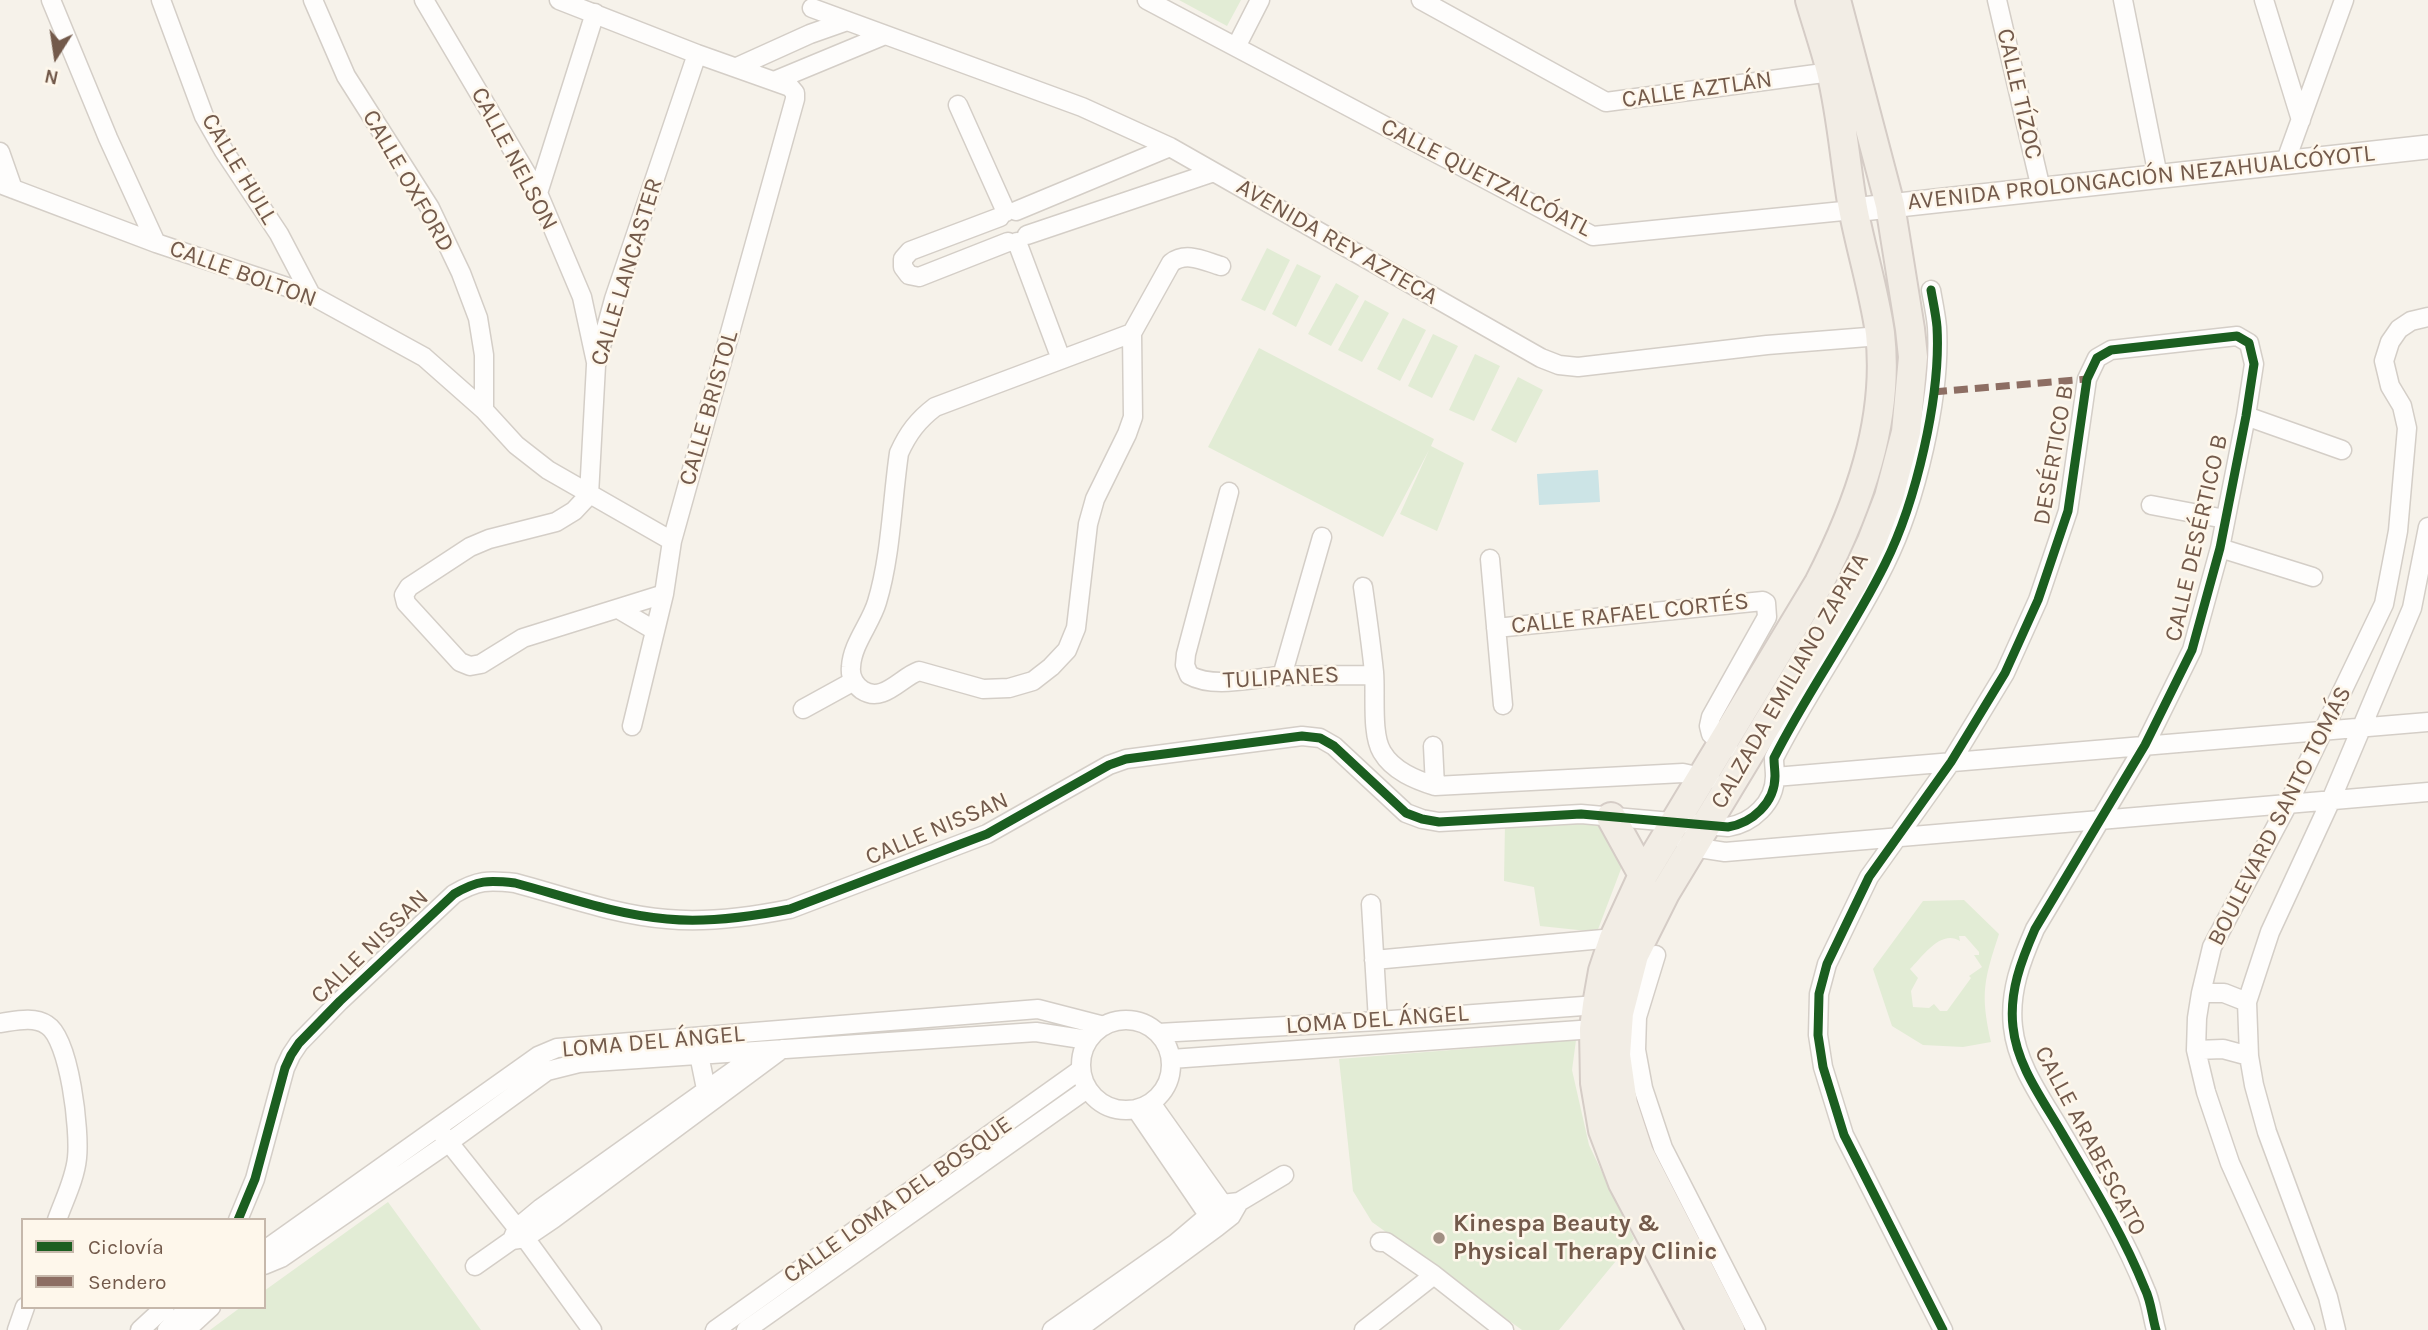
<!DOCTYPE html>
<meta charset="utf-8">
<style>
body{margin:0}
#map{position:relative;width:2428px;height:1330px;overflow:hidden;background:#f6f2ea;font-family:Karla,sans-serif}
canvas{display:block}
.legend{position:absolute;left:21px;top:1218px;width:245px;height:91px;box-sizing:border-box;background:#fef7eb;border:2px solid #c6b8ab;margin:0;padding:9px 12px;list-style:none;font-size:21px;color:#735a4b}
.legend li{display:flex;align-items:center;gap:14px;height:35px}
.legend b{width:35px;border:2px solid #c6b8ab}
.north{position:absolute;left:21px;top:21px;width:70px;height:70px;-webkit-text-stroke:5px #fef7eb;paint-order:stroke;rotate:192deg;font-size:19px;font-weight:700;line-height:28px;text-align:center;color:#735a4b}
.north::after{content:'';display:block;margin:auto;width:24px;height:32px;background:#735a4b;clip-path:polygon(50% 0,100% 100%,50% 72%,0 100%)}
</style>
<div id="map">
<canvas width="2428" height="1330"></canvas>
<ul class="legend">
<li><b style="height:9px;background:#1b5e20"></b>Ciclovía</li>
<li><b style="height:9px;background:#8d6e63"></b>Sendero</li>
</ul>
<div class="north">N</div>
</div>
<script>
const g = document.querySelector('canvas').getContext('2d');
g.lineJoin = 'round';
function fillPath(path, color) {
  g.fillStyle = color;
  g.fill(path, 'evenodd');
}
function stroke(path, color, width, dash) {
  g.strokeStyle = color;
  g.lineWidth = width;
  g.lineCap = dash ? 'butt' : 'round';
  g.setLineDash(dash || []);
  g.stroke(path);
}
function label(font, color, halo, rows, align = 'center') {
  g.font = font + ' Karla,sans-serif';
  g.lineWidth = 5;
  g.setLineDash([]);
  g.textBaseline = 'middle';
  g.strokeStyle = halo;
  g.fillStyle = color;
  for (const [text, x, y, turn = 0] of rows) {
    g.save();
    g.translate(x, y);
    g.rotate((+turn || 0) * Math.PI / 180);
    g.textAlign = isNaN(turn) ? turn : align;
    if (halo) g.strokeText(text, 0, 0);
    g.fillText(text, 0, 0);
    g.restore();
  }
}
const green = new Path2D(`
 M 1179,0 L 1241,0 L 1227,26 Z
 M 1267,248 L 1290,260 L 1265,311 L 1241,300 Z
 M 1297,264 L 1321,276 L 1296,327 L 1272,314 Z
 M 1336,283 L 1359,296 L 1331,346 L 1308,334 Z
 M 1365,300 L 1389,313 L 1362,362 L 1338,350 Z
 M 1403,318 L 1426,330 L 1400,381 L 1377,369 Z
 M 1433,334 L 1458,346 L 1432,398 L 1408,386 Z
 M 1259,348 L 1434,439 L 1431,446 L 1464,463 L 1437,531 L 1400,514 L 1429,450 L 1383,537 L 1208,447 Z
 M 1475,354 L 1500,366 L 1474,421 L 1449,410 Z
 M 1518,377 L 1543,390 L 1516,443 L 1491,430 Z
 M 1591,817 L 1618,833 L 1624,861 L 1597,932 L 1540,926 L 1534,887 L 1504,881 L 1505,823 Z
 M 1964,900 L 1999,934 C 1984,980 1980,993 1991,1042 L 1963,1047 L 1923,1045 L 1892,1026 L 1873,969 L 1923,901 ZM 1959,936 L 1965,936 L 1979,952 L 1979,955 L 1974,955 L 1982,967 L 1969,976 L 1971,978 L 1947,1011 L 1940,1011 L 1934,1004 L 1929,1008 L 1913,1007 L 1911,991 L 1918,978 L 1910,969 C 1923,956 1941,929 1960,941 Z
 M 1576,1040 L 1572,1070 L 1589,1145 L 1634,1239 L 1559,1330 L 1522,1330 L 1372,1222 L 1353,1191 L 1339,1059 Z
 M 388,1202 L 481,1330 L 210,1330 L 241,1307 L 264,1307 L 264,1291 Z`);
const water = new Path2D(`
 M 1598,470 L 1600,502 L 1539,505 L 1537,474 Z`);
const minor = new Path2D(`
 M 51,0 L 108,138 L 156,243
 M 161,0 L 204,116 L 224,151 L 279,234 L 311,295
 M 313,0 L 346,76 L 430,208 L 461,273 L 478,318 L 484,355 L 484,410
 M 424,0 L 538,193 L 582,297 L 596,362
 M 559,0 L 697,54 L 790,87 L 795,93 L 795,99 L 672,541 L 664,594 L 632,726
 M 1147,0 L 1593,236 L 1853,210
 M 1421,0 L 1606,102 L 1831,72
 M 1997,0 L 2041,189
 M 2123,0 L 2158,176
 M 2264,0 L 2301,120
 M 812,8 L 1082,107 L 1170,147 L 1541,358 L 1559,365 L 1578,367 L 1767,345 L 1880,336
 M 1236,47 L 1260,0
 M 737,67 L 810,34 L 847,21
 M 774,81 L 885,35
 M 958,105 L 1006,212
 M 0,152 L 13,189
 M 2285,163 L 2344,0
 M 0,184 L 156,243 L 311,295 L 424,357 L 484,410 L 516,445 L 548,470 L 672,541
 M 538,193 L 595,13
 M 1016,211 L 1170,147
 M 1000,217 L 910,251 L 903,259 L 903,267 L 909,275 L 919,277 L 1008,242
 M 1027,235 L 1214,172
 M 1017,242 L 1061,359
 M 1132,333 L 935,407 C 918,420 908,433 899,453 C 892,501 891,556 877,602 C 871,623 852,644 851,667 C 850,676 854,684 862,690 C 883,704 901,677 919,671 L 983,689 L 1009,688 L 1033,681 L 1051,667 L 1067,650 L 1076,628 L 1088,524 L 1095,499 L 1127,434 L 1133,417 L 1132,333 L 1171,263 C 1186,251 1204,261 1221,266
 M 2246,416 L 2342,450
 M 1229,492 L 1186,654 L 1185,665 L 1189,675 C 1214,689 1252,678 1280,676 C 1311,675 1343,675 1374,675
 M 2151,505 L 2225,519
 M 2220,548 L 2313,577
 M 1490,559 L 1503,705
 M 1363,587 C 1367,615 1371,644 1374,672 C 1376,694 1371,734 1382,752 C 1393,771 1416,780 1435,786 L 1683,773 L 1710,779
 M 664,594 L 523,638 L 481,664 L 470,666 L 460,662 L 406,603 L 404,595 L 409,587 L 470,547 L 489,539 L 556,522 L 574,511 L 589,495 L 596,365 L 614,299 L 697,54
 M 620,610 L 654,630
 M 1496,628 L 1763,601 L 1766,603 L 1767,617 L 1711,717 L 1709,726 L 1711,734 L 1728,748
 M 1282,676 L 1322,537
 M 803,709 L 854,681
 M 1433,746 L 1435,786
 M 1775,777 L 2428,722
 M 1686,846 L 1725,852 L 2428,792
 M 1371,904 L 1378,1021
 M 1656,955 L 1637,1017 L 1636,1050 L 1643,1088 L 1663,1148 L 1756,1330
 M 1374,960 L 1614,938
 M 2201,993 L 2224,993 L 2247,1002
 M1081 1065a45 45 0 1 1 90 0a45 45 0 1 1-90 0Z
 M 0,1023 C 15,1021 34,1016 47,1025 C 70,1039 80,1132 77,1158 C 75,1179 64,1200 57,1220
 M 1158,1033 L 1378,1021 L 1597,1005
 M 697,1045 L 706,1089
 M 2196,1050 L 2223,1049 L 2249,1056
 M 1171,1059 L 1594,1029
 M 1151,1103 L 1229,1213
 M 1136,1109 L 1215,1225
 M 443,1135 L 525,1238 L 592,1330
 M 238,1220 L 255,1179 L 285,1068 L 291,1055 L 299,1043 L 340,1001 L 454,894 C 478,880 488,880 515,883 C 564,896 616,915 667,919 C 708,923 750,917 790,909 L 987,834 L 1109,765 L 1126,759 L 1302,736 L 1320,738 L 1334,746 L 1406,813 L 1422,819 L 1439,822 L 1581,814 L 1728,827 C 1752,823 1775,803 1775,776 C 1775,770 1774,765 1774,758 C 1807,692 1852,631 1885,564 C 1916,502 1941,396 1937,327 C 1936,315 1933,302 1931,290
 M 512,1240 L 517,1228 L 541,1208 L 750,1059
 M 1380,1242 L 1386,1242 L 1434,1275 L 1504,1330
 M 264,1253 L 269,1247 L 538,1056 L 557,1048 L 1038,1009 L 1104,1026
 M 264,1265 L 281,1258 L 448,1143 L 547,1071 L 579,1063 L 1036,1032 L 1088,1040
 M 475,1266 L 512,1240 L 525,1238 L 553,1219 L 782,1049
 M 17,1330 L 25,1307
 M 140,1330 L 165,1307
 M 167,1330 L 189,1307
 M 186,1330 L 211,1307
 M 715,1330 L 1080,1070
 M 746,1330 L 1087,1089
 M 1052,1330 L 1176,1243 L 1222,1204 L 1239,1202 L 1284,1175
 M 1077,1330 L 1217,1227 L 1231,1216 L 1239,1202
 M 1364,1330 L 1434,1275
 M 1943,1330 L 1844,1135 L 1823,1067 L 1818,1035 L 1819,994 L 1827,964 L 1869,877 L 1951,762 L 2005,673 L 2038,600 L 2068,511 L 2087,379 L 2097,358 L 2111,350 L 2237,336 L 2249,343 L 2254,364 L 2246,416 L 2220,548 L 2192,650 L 2145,745 L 2035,929 C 2021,961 2009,992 2013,1027 C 2017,1066 2043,1100 2062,1133 C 2092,1184 2123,1234 2145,1289 C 2151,1301 2152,1316 2156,1330
 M 2305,1330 L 2230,1163 L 2206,1092 L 2196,1050 L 2197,1018 L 2201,993 L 2212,947 L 2288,804 L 2384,604 L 2398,531 L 2407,428 L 2402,406 L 2390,386 L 2384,361 L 2390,342 L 2399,329 L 2411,321 L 2428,317
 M 2336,1330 L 2328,1297 L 2267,1132 L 2254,1085 L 2249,1056 L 2247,1002 L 2270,932 L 2331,800 L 2412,608 L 2428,527`);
const tertiary = new Path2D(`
 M 1853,210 L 2428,147`);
const primary = new Path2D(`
 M 1611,817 L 1643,875
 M 1701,1330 L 1623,1183 L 1603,1130 L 1595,1083 L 1594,1029 L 1597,1005 L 1603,971 L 1614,938 L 1643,875 L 1819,583 C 1858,507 1890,420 1880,333 C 1874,291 1861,250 1853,208 C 1845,163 1842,116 1831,71 C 1825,47 1817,24 1810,0
 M 1730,1330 L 1639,1153 L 1623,1104 L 1616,1055 L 1619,1013 L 1634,955 L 1665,893 L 1854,580 L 1872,541 L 1889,497 L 1906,432 L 1913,357 L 1910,329 L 1890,205 L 1836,0`);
const quiet = new Path2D(`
 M 1933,392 L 2087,379`);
const cycleway = new Path2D(`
 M 238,1220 L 255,1179 L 285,1068 L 291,1055 L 299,1043 L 340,1001 L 454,894 C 478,880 488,880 515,883 C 564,896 616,915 667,919 C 708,923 750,917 790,909 L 987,834 L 1109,765 L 1126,759 L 1302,736 L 1320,738 L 1334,746 L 1406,813 L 1422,819 L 1439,822 L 1581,814 L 1728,827 C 1752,823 1775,803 1775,776 C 1775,770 1774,765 1774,758 C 1807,692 1852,631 1885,564 C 1916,502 1941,396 1937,327 C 1936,315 1933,302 1931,290
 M 1943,1330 L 1844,1135 L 1823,1067 L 1818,1035 L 1819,994 L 1827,964 L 1869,877 L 1951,762 L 2005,673 L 2038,600 L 2068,511 L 2087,379 L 2097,358 L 2111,350 L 2237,336 L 2249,343 L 2254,364 L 2246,416 L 2220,548 L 2192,650 L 2145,745 L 2035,929 C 2021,961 2009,992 2013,1027 C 2017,1066 2043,1100 2062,1133 C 2092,1184 2123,1234 2145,1289 C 2151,1301 2152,1316 2156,1330`);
const markers = [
 [1439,1238,7,"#a18f83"]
];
const streetNames = [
 ["CALLE AZTLÁN",1697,90,-8],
 ["CALLE TÍZOC",2019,94,77],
 ["CALLE NELSON",514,159,62],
 ["CALLE HULL",239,169,59],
 ["CALLE QUETZALCÓATL",1486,178,27],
 ["AVENIDA PROLONGACIÓN NEZAHUALCÓYOTL",2141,178,-6],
 ["CALLE OXFORD",408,181,60],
 ["AVENIDA REY AZTECA",1337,242,30],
 ["CALLE LANCASTER",627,272,-73],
 ["CALLE BOLTON",243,274,20],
 ["CALLE BRISTOL",709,408,-74],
 ["DESÉRTICO B",2054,455,-80],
 ["CALLE DESÉRTICO B",2197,538,-77],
 ["CALLE RAFAEL CORTÉS",1630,614,-6],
 ["TULIPANES",1281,678,-3],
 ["CALZADA EMILIANO ZAPATA",1790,681,-60],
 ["BOULEVARD SANTO TOMÁS",2280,816,-63],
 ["CALLE NISSAN",937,829,-23],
 ["CALLE NISSAN",370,947,-44],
 ["LOMA DEL ÁNGEL",1377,1020,-4],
 ["LOMA DEL ÁNGEL",653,1042,-5],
 ["CALLE ARABESCATO",2090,1141,62],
 ["CALLE LOMA DEL BOSQUE",898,1200,-35]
];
const poiNames = [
 ["Kinespa Beauty &",1453,1224],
 ["Physical Therapy Clinic",1453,1252]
];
fillPath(green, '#e2ecd5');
fillPath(water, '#cce4e6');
stroke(minor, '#d4cec7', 21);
stroke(tertiary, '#d4cec7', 26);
stroke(primary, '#d5ccc6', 32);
stroke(minor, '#fefdfc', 18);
stroke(tertiary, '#fefdfc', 23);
stroke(primary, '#f2ede5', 28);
stroke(quiet, '#8d6e63', 7, [14, 7]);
stroke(cycleway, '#1b5e20', 9);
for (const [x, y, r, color] of markers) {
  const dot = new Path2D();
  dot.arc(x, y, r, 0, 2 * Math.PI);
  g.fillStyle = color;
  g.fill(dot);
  stroke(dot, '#fef7eb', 2.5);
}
label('24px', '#735a4b', '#fef7eb', streetNames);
label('bold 24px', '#735a4b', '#fef7eb', poiNames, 'left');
</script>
